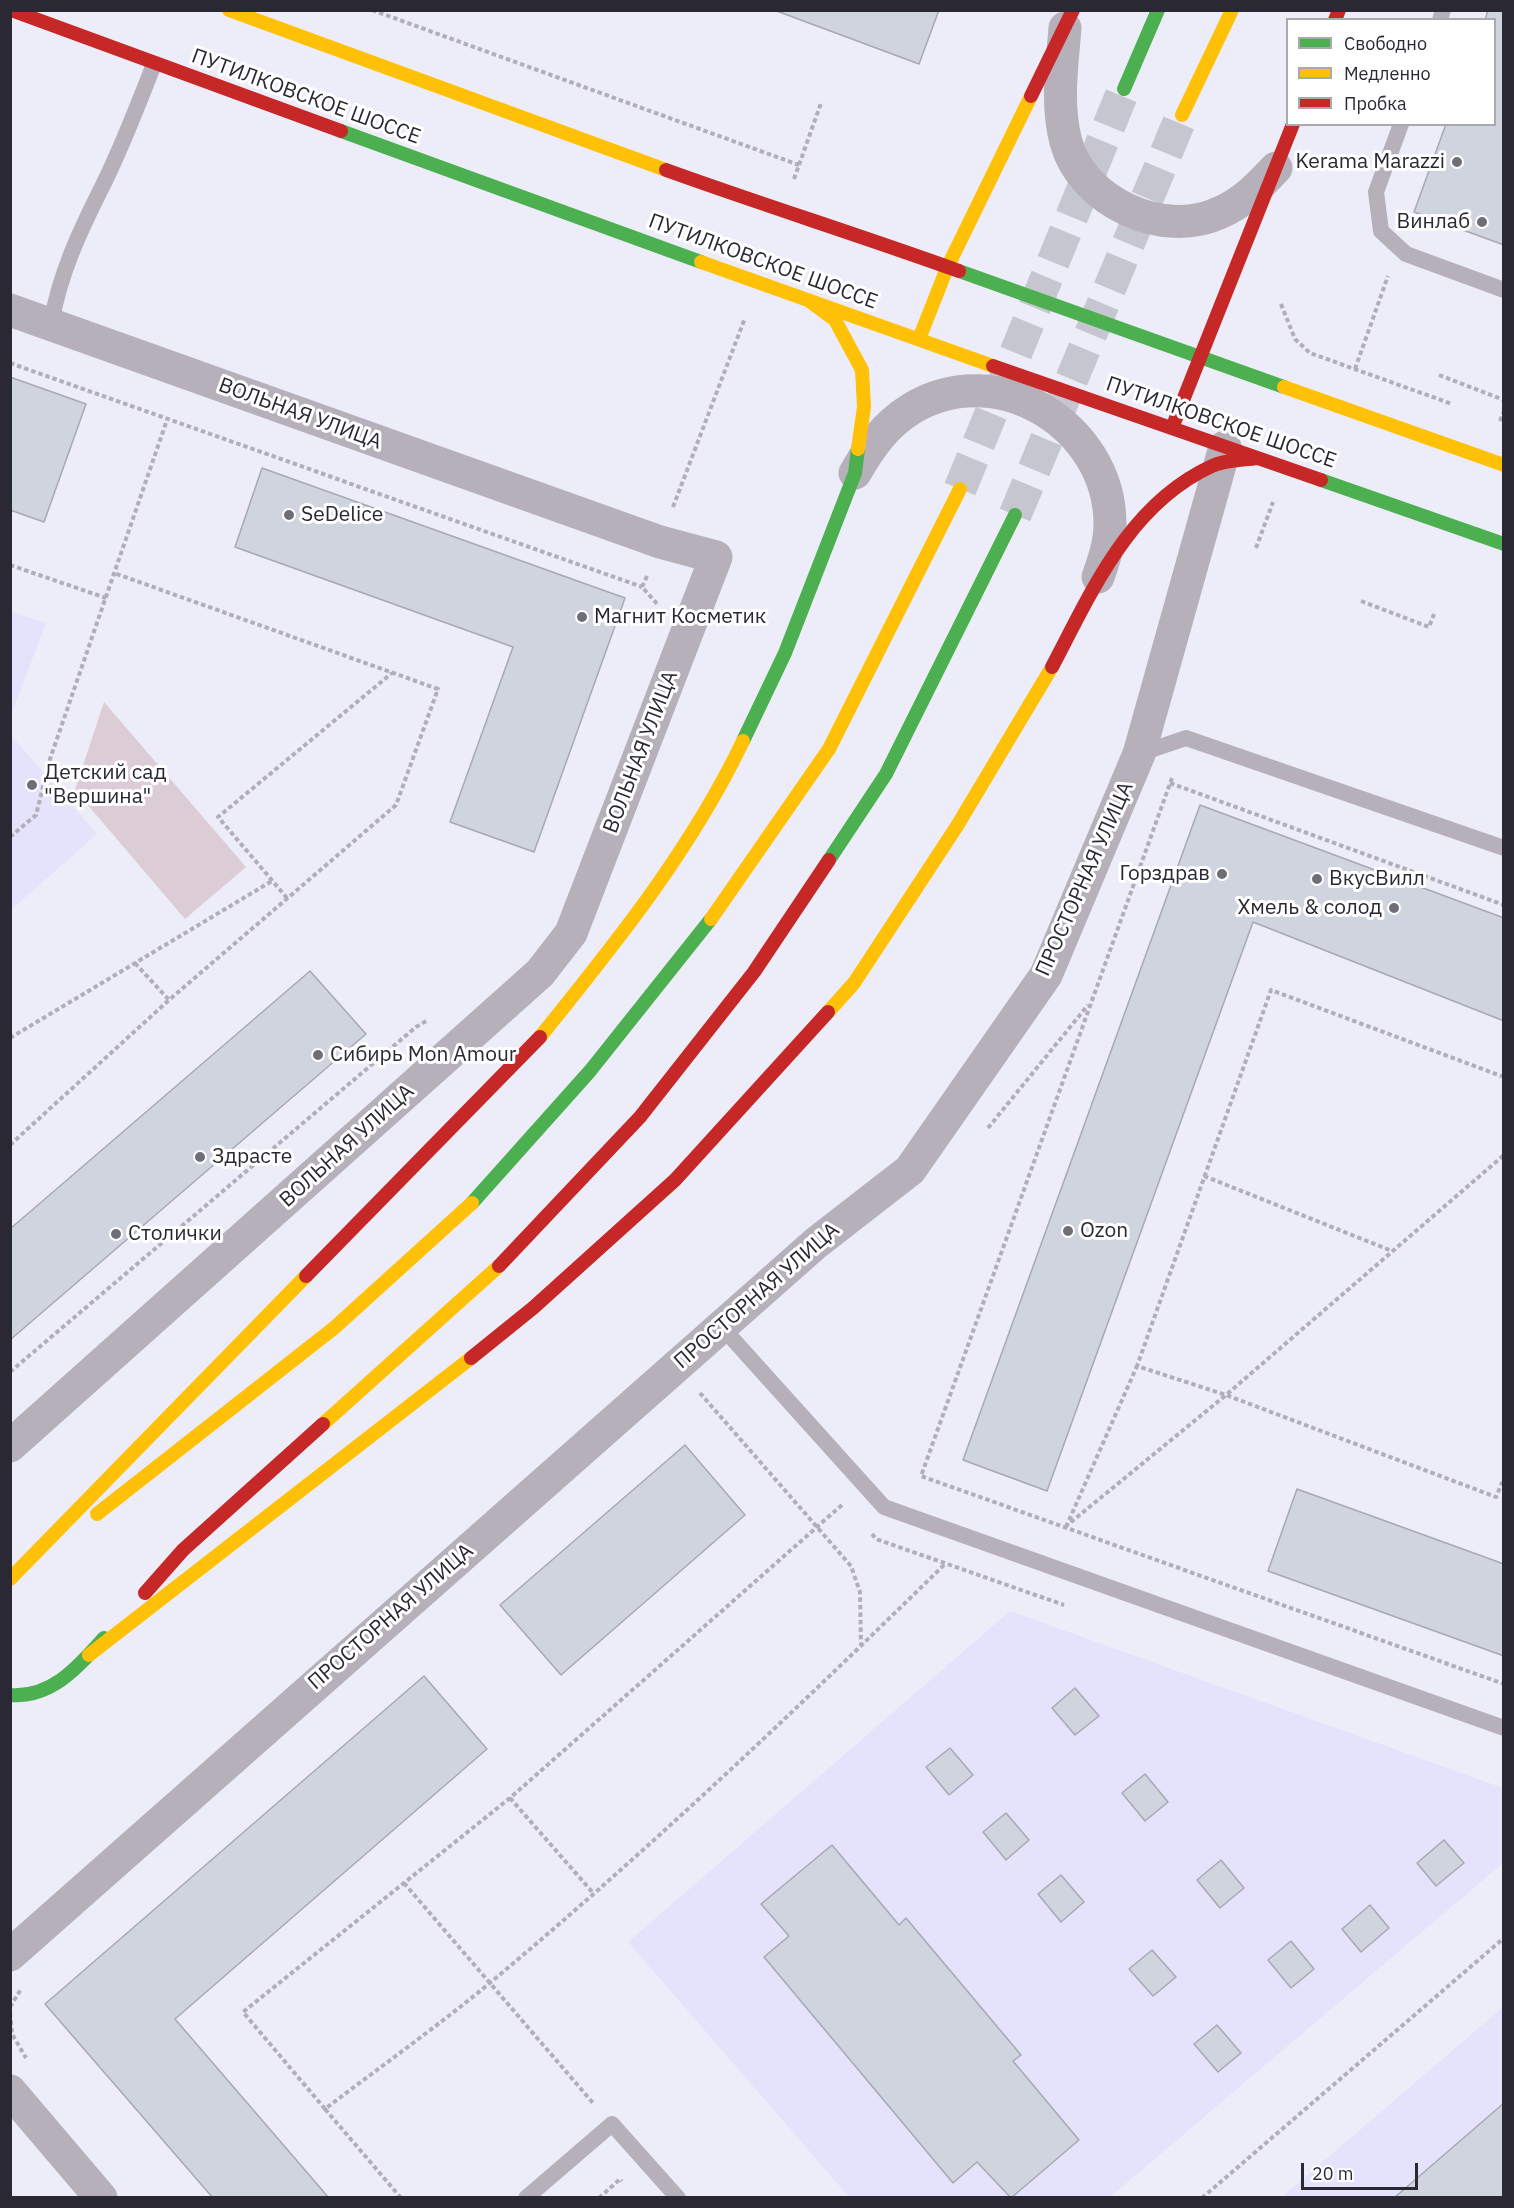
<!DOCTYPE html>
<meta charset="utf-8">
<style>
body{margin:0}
#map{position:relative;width:1514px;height:2208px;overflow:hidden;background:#ededf9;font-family:"IBM Plex Sans",sans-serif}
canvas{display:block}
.frame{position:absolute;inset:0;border:12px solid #2a2933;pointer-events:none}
.legend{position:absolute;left:1286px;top:18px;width:210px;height:108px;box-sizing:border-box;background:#fff;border:2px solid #aaa9ad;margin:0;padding:8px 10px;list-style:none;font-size:18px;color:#2a2933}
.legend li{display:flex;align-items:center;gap:12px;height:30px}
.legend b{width:30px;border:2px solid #aaa9ad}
.scale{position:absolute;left:1301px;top:2163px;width:117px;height:27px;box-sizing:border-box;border:3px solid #2a2933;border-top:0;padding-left:8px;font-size:18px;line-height:21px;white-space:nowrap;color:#2a2933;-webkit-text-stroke:4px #fff;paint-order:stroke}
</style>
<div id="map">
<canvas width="1514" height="2208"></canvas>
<div class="frame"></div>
<ul class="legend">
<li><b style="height:8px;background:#4caf50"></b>Свободно</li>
<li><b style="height:8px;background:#ffc107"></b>Медленно</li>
<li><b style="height:8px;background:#c62828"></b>Пробка</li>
</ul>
<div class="scale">20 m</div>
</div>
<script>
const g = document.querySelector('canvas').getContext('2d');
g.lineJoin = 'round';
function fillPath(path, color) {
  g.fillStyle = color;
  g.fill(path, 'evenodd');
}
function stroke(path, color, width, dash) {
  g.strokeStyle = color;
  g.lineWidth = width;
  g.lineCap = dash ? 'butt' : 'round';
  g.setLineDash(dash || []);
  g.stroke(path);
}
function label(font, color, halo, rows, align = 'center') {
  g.font = font + ' "IBM Plex Sans",sans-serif';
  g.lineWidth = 6;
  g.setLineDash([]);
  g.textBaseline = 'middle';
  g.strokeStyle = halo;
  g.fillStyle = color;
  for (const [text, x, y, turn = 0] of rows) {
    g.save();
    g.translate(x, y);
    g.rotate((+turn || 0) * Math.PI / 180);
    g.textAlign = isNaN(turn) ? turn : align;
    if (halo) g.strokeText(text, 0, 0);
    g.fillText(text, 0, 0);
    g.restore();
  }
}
const built = new Path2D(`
 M 11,611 L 46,623 L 11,715 L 10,611 Z
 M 11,735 L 97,834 L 11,910 L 10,910 Z
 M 1010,1611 L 1503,1788 L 1503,1863 L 1110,2197 L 849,2197 L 628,1942 Z
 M 1503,2007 L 1503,2197 L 1282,2197 Z`);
const green = new Path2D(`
 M 104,702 L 246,867 L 185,919 L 75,790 Z`);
const building = new Path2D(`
 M 774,10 L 939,10 L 919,64 Z
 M 1488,10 L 1504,10 L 1504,245 L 1414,212 L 1446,124 L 1494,124 L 1494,20 L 1485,20 Z
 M 10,377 L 86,404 L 44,522 L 10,510 Z
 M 262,468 L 625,598 L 534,852 L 450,822 L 513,647 L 235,547 Z
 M 1200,805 L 1504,918 L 1504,1021 L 1253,922 L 1047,1491 L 963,1460 Z
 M 310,971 L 366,1034 L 10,1340 L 10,1229 Z
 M 685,1445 L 745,1515 L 561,1675 L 500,1605 Z
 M 1297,1489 L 1504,1564 L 1504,1656 L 1268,1571 Z
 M 424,1676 L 487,1749 L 175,2019 L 329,2198 L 213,2198 L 45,2004 Z
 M 1075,1688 L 1099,1716 L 1075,1735 L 1052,1708 Z
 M 950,1748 L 973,1775 L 949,1795 L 926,1767 Z
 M 1145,1774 L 1168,1802 L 1145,1821 L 1122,1793 Z
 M 1006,1813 L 1029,1840 L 1006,1860 L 983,1832 Z
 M 1444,1840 L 1464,1863 L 1436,1886 L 1417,1863 Z
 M 832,1845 L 899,1925 L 906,1918 L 1021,2055 L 1013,2061 L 1079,2140 L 1011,2198 L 977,2162 L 953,2183 L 764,1957 L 789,1936 L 761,1904 Z
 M 1221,1860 L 1244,1888 L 1220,1908 L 1197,1880 Z
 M 1061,1875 L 1084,1902 L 1061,1922 L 1038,1894 Z
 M 1370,1905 L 1389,1928 L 1361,1952 L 1342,1929 Z
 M 1291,1941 L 1314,1969 L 1291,1988 L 1268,1960 Z
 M 1152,1950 L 1176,1977 L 1153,1996 L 1129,1969 Z
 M 1217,2025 L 1241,2053 L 1218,2072 L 1194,2044 Z
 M 1504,2103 L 1504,2198 L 1394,2198 Z`);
const secondaryTunnel = new Path2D(`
 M 960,489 L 1124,89
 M 1015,515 L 1182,115`);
const path = new Path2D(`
 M 372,10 L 799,165
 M 794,179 L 821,103
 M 1281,304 L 1295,339 L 1310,353 L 1452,404
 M 10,363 L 642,587
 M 1355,369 L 1388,276
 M 1439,375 L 1504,400
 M 1500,421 L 1504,411
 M 673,507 L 745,318
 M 1256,548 L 1273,502
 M 10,565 L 106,598
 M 647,576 L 642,587 L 659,606
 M 1361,601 L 1429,627 L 1434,614
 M 1172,778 L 921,1476 L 1504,1684
 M 1170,783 L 1504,905
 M 10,837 L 36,815 L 50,759 L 167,420
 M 287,898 L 218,817 L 392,673
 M 135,963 L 169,1000
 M 10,1038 L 272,881
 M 1504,1077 L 1271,990 L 1137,1366 L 1226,1395 L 1496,1497 L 1504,1478
 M 988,1128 L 1088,1005
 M 10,1145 L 169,1000 L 396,805 L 438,689 L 114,573
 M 1204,1176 L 1392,1251
 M 10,1372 L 416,1027 L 428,1020
 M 700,1393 L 851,1566 L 860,1592 L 861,1645
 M 1065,1527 L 1226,1395 L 1504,1155
 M 1066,1527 L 1137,1366
 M 872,1534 L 876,1539 L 1064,1605
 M 510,1798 L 594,1894
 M 404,1883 L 593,2103
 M 10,2007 L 21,1989
 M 10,2013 L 12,2034 L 26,2058
 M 325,2109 L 243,2012 L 510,1798 L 843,1504
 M 401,2198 L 325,2109 C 380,2067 438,2026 491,1982 C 649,1850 799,1707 946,1563
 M 599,2198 L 620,2179 L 622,2181
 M 1202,2198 L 1504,1938`);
const lane = new Path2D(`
 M 1440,20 L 1443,10
 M 1401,124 L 1376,192 L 1381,231 L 1406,254 L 1504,290
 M 51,324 C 60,273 79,233 102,187 C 122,147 138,105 154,64
 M 1139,754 L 1186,738 L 1504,848
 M 721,1326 L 884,1507 L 1504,1728
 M 526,2198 L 612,2124 L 678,2198`);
const street = new Path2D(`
 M 1065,28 C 1062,66 1056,105 1066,142 C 1082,202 1163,239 1219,213 C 1243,203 1258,187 1276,168
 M 10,310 L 660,542 L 716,557 L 571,933 L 540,973 L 10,1446
 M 855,473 C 870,447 885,425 911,409 C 997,356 1110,426 1110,524 C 1110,543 1104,560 1098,577
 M 10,1955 L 816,1243 L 910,1170 L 1046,975 L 1139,754 L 1225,447
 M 10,2091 L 101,2198`);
const fast = new Path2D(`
 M 1124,89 L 1158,10
 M 341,131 L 701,262
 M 959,271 L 1284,387
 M 1321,480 L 1504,544
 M 743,741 L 785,653 L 855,473 L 858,449
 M 829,860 L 886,774 L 1015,515
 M 472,1203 L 590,1071 L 711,919
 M 10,1695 C 52,1698 78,1667 104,1638`);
const slow = new Path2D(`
 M 229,10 L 666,170
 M 1182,115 L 1232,10
 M 701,262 L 993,366
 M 808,300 L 835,320 L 862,370 L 864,407 L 858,449
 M 919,339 L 947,268 L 1031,96
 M 1284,387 L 1504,465
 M 711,919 L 829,749 L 960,489
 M 828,1012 L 854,983 L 957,826 L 1052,667
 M 540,1037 C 615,944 691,850 743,741
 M 323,1424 L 499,1266
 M 97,1514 L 334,1328 L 472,1203
 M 10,1579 L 306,1276
 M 89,1655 L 471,1358`);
const jam = new Path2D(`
 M 11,10 L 341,131
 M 1335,20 L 1339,10
 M 1031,96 L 1073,10
 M 666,170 C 763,205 862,236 959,271
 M 993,366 L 1321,480
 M 1172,428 L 1293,124
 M 1052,667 C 1092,591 1129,504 1212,466 C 1225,460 1243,460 1257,458
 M 499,1266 L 640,1117 L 754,972 L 829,860
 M 306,1276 L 540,1037
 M 471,1358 L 533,1308 L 675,1180 L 828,1012
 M 145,1593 L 183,1550 L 323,1424`);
const markers = [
 [1457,162,6,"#6e6e78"],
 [1482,222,6,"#6e6e78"],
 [289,515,6,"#6e6e78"],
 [582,617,6,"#6e6e78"],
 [32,785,6,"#6e6e78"],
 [1222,874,6,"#6e6e78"],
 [1317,879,6,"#6e6e78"],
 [1394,908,6,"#6e6e78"],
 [318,1055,6,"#6e6e78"],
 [200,1157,6,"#6e6e78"],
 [1068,1231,6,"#6e6e78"],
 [116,1234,6,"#6e6e78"]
];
const streetNames = [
 ["ПУТИЛКОВСКОЕ ШОССЕ",306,97,20],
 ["ПУТИЛКОВСКОЕ ШОССЕ",763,262,20],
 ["ВОЛЬНАЯ УЛИЦА",300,414,20],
 ["ПУТИЛКОВСКОЕ ШОССЕ",1221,423,19],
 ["ВОЛЬНАЯ УЛИЦА",641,752,-69],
 ["ПРОСТОРНАЯ УЛИЦА",1085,879,-66],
 ["ВОЛЬНАЯ УЛИЦА",347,1146,-42],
 ["ПРОСТОРНАЯ УЛИЦА",757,1296,-41],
 ["ПРОСТОРНАЯ УЛИЦА",391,1617,-41]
];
const poiNames = [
 ["Kerama Marazzi",1445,162,"right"],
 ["Винлаб",1470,222,"right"],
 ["SeDelice",301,515],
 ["Магнит Косметик",594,617],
 ["Детский сад",44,773],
 ["\"Вершина\"",44,797],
 ["Горздрав",1210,874,"right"],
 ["ВкусВилл",1329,879],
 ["Хмель & солод",1382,908,"right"],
 ["Сибирь Mon Amour",330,1055],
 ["Здрасте",212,1157],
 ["Ozon",1080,1231],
 ["Столички",128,1234]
];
fillPath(built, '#e4e3fb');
fillPath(green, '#dbccd6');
fillPath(building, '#cfd4df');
stroke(building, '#a6a9b3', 1.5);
stroke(secondaryTunnel, '#c6c6d1', 33, [33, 16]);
stroke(path, '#b2adb8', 4, [4.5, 3]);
stroke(lane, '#b6b0ba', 16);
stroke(street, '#b6b0ba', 33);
stroke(fast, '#4caf50', 14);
stroke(slow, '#ffc107', 14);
stroke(jam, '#c62828', 14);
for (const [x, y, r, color] of markers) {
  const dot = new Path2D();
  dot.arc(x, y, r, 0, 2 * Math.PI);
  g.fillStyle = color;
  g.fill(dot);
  stroke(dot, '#fff', 2);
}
label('21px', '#2a2933', '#fff', streetNames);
label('21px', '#2a2933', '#fff', poiNames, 'left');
</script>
